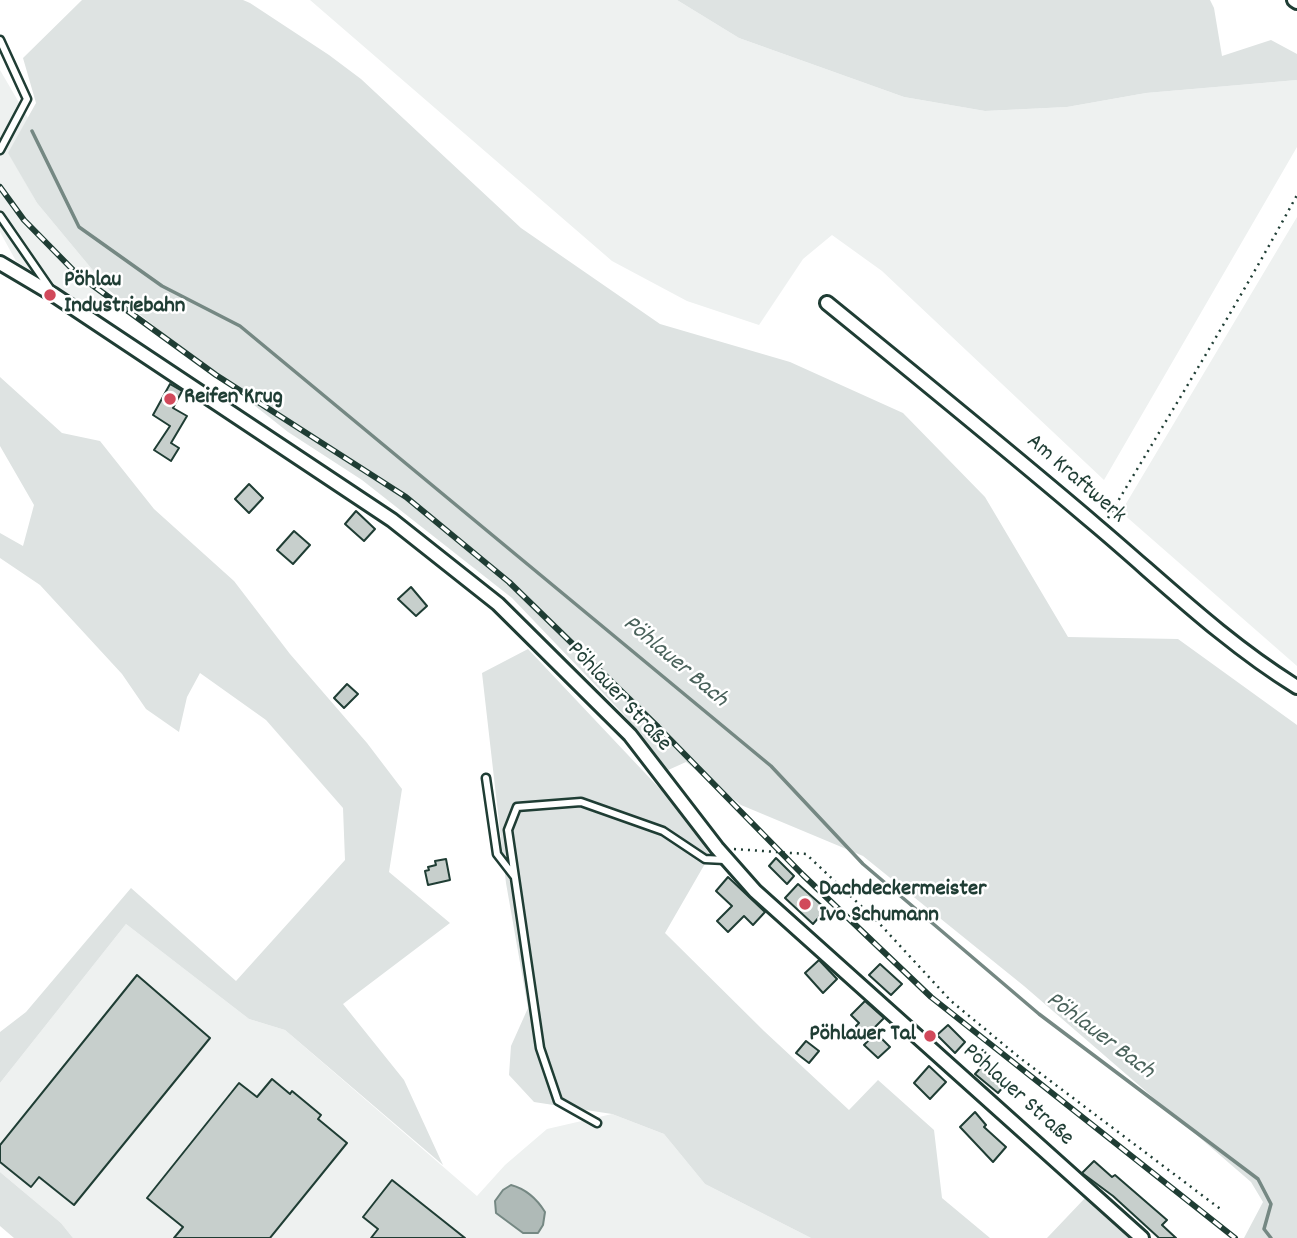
<!DOCTYPE html>
<meta charset="utf-8">
<style>
body{margin:0}
canvas{display:block;background:#fff}
</style>
<canvas width="1297" height="1238"></canvas>
<script>
const g = document.querySelector('canvas').getContext('2d');
g.lineJoin = 'round';
function fillPath(path, color) {
  g.fillStyle = color;
  g.fill(path, 'evenodd');
}
function stroke(path, color, width, dash) {
  g.strokeStyle = color;
  g.lineWidth = width;
  g.lineCap = dash ? 'butt' : 'round';
  g.setLineDash(dash || []);
  g.stroke(path);
}
function label(font, color, halo, rows, align = 'center') {
  g.font = font + ' Dekko,sans-serif';
  g.lineWidth = 5;
  g.setLineDash([]);
  g.textBaseline = 'middle';
  g.strokeStyle = halo;
  g.fillStyle = color;
  for (const [text, x, y, turn = 0] of rows) {
    g.save();
    g.translate(x, y);
    g.rotate((+turn || 0) * Math.PI / 180);
    g.textAlign = isNaN(turn) ? turn : align;
    if (halo) g.strokeText(text, 0, 0);
    g.fillText(text, 0, 0);
    g.restore();
  }
}
const built = new Path2D(`
 M 310,0 L 677,0 L 739,38 L 904,97 L 985,111 L 1067,107 L 1146,93 L 1297,80 L 1297,147 L 1104,480 L 882,271 L 832,235 L 803,259 L 759,325 L 687,301 L 612,261 Z
 M 0,70 L 28,118 L 9,153 L 37,203 L 110,291 L 89,309 L 16,261 L 0,232 Z
 M 1297,217 L 1297,666 L 1121,512 Z
 M 126,924 L 249,1019 L 285,1030 L 477,1196 L 505,1165 L 547,1129 L 612,1114 L 664,1134 L 705,1184 L 811,1238 L 73,1238 L 61,1223 L 0,1172 L 0,1083 Z`);
const green = new Path2D(`
 M 82,0 L 243,0 L 250,3 L 329,55 L 361,79 L 521,228 L 660,324 L 790,362 L 903,413 L 985,497 L 1068,637 L 1178,639 L 1297,725 L 1297,1238 L 1244,1238 L 1263,1202 L 1251,1182 L 1024,986 L 863,856 L 741,805 L 686,762 L 666,771 L 624,715 L 512,598 L 362,480 L 288,432 L 110,291 L 37,203 L 8,153 L 36,103 L 23,58 Z
 M 677,0 L 1210,0 L 1214,8 L 1222,56 L 1271,40 L 1297,54 L 1297,80 L 1146,93 L 1067,107 L 985,111 L 904,97 L 739,38 Z
 M 0,377 L 62,433 L 100,441 L 154,509 L 234,581 L 290,654 L 367,743 L 402,789 L 389,872 L 450,923 L 343,1004 L 404,1080 L 443,1165 L 285,1030 L 249,1019 L 126,924 L 0,1083 L 0,1032 L 26,1012 L 131,888 L 236,981 L 345,860 L 343,808 L 266,720 L 200,673 L 187,697 L 179,732 L 146,709 L 122,674 L 40,585 L 0,558 L 0,533 L 23,546 L 34,505 L 0,446 Z
 M 528,649 L 678,808 L 710,855 L 665,933 L 764,1031 L 849,1110 L 878,1080 L 934,1130 L 942,1198 L 990,1238 L 811,1238 L 705,1184 L 664,1134 L 612,1114 L 534,1102 L 509,1075 L 511,1046 L 528,1008 L 506,883 L 482,673 Z
 M 0,1172 L 61,1223 L 73,1238 L 14,1238 L 0,1226 Z
 M 1086,1197 L 1131,1238 L 1047,1238 Z`);
const water = new Path2D(`
 M 511,1185 C 526,1189 537,1199 545,1212 L 543,1225 L 538,1233 L 523,1233 L 496,1213 L 495,1201 L 503,1190 Z`);
const stream = new Path2D(`
 M 32,131 L 79,227 L 162,286 L 240,326 L 771,766 L 863,864 L 1039,1014 L 1258,1179 L 1271,1204 L 1264,1229 L 1271,1238`);
const building = new Path2D(`
 M 170,384 L 182,391 L 173,408 L 187,416 L 171,443 L 179,448 L 171,461 L 154,450 L 170,426 L 153,415 Z
 M 249,484 L 263,498 L 249,513 L 235,499 Z
 M 356,511 L 375,529 L 364,541 L 345,524 Z
 M 294,531 L 310,545 L 293,564 L 277,550 Z
 M 411,587 L 427,606 L 416,616 L 398,599 Z
 M 347,684 L 358,694 L 344,708 L 334,698 Z
 M 776,858 L 794,876 L 787,884 L 769,866 Z
 M 446,859 L 450,880 L 428,885 L 425,871 L 429,870 L 428,867 L 436,865 L 435,861 Z
 M 728,877 L 765,912 L 753,925 L 744,916 L 728,932 L 717,921 L 732,906 L 716,891 Z
 M 798,884 L 826,909 L 813,924 L 785,898 Z
 M 819,960 L 837,979 L 823,993 L 805,973 Z
 M 880,964 L 902,984 L 891,995 L 869,975 Z
 M 137,975 L 210,1038 L 74,1205 L 39,1177 L 31,1187 L 0,1162 L 0,1145 Z
 M 865,1001 L 884,1018 L 866,1036 L 856,1026 L 859,1023 L 851,1015 Z
 M 948,1025 L 965,1042 L 955,1053 L 937,1035 Z
 M 876,1033 L 890,1047 L 878,1058 L 864,1045 Z
 M 806,1041 L 819,1051 L 809,1063 L 796,1053 Z
 M 986,1062 L 1008,1081 L 998,1093 L 975,1074 Z
 M 929,1066 L 946,1082 L 930,1099 L 914,1083 Z
 M 272,1079 L 290,1094 L 292,1091 L 321,1115 L 318,1119 L 347,1143 L 270,1238 L 174,1238 L 183,1227 L 147,1198 L 239,1083 L 257,1097 Z
 M 975,1112 L 986,1125 L 984,1127 L 1006,1147 L 993,1162 L 960,1127 Z
 M 1094,1161 L 1112,1177 L 1115,1175 L 1167,1220 L 1162,1225 L 1176,1238 L 1159,1238 L 1113,1196 L 1082,1173 Z
 M 392,1180 L 465,1238 L 371,1238 L 378,1229 L 363,1217 Z`);
const path = new Path2D(`
 M 1108,518 C 1172,410 1238,304 1297,195
 M 734,849 L 806,854 L 878,922 L 951,1001 L 1020,1058 L 1223,1211`);
const service = new Path2D(`
 M 0,40 L 27,99 L 0,150
 M 0,216 L 51,290
 M 486,778 L 497,854 L 514,876
 M 597,1123 L 558,1101 L 540,1048 L 508,830 L 517,807 L 581,802 L 663,831 L 705,859 L 725,860`);
const minor = new Path2D(`
 M 1294,0 L 1297,2
 M 0,263 L 54,295 L 392,520 L 498,604 L 630,735 L 717,848 L 755,891 L 1142,1238
 M 827,303 C 918,377 1009,451 1098,527 C 1163,582 1224,642 1297,687`);
const rail = new Path2D(`
 M 0,187 L 24,220 L 77,274 L 216,375 L 406,497 L 509,582 L 658,727 L 803,875 L 931,997 L 1235,1238`);
const markers = [
 [50,295,7,"#d1495b"],
 [170,399,7,"#d1495b"],
 [805,904,7,"#d1495b"],
 [930,1036,7,"#d1495b"]
];
const poiNames = [
 ["Pöhlau",64,282],
 ["Industriebahn",64,308],
 ["Reifen Krug",184,399],
 ["Dachdeckermeister",819,891],
 ["Ivo Schumann",819,917],
 ["Pöhlauer Tal",916,1036,"right"]
];
const streetNames = [
 ["Am Kraftwerk",1075,480,41],
 ["Pöhlauer Straße",618,698,47],
 ["Pöhlauer Straße",1017,1096,42]
];
const waterNames = [
 ["Pöhlauer Bach",674,663,40],
 ["Pöhlauer Bach",1099,1037,37]
];
fillPath(built, '#eef1f0');
fillPath(green, '#dee3e2');
fillPath(water, '#afbab7');
stroke(water, '#758883', 2);
stroke(stream, '#758883', 3.5);
fillPath(building, '#c7cfcc');
stroke(building, '#1f3d34', 2);
stroke(service, '#1f3d34', 11);
stroke(minor, '#1f3d34', 18);
stroke(path, '#1f3d34', 2.5, [2, 5]);
stroke(service, '#fff', 6);
stroke(minor, '#fff', 12);
stroke(rail, '#1f3d34', 6);
stroke(rail, '#fff', 3.5, [10]);
for (const [x, y, r, color] of markers) {
  const dot = new Path2D();
  dot.arc(x, y, r, 0, 2 * Math.PI);
  g.fillStyle = color;
  g.fill(dot);
  stroke(dot, '#fff', 2.5);
}
label('bold 23px', '#1f3d34', '#fff', poiNames, 'left');
label('23px', '#1f3d34', '#fff', streetNames);
label('italic 24px', '#4a625b', '#fff', waterNames);
</script>
